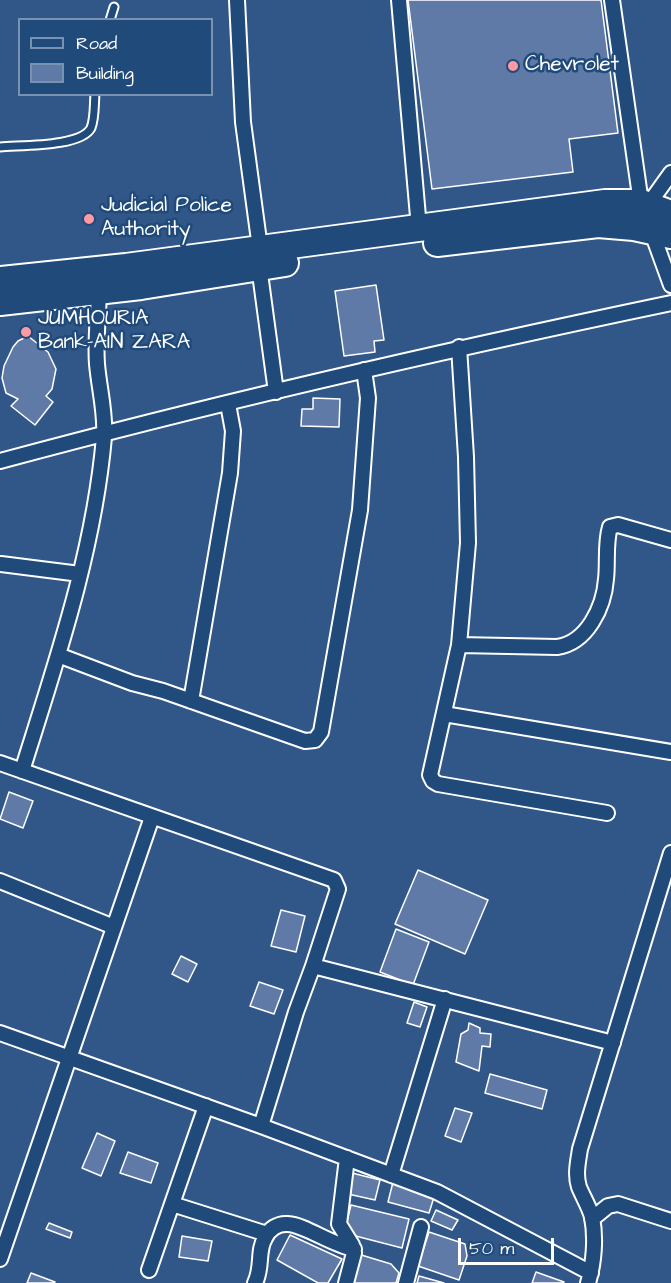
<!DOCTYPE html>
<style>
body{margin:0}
#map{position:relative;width:671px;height:1283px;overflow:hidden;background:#305787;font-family:"Architects Daughter",sans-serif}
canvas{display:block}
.legend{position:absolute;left:18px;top:18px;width:195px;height:78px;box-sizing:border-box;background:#1f4a7a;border:2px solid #7992af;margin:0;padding:8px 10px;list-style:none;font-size:18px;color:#fff}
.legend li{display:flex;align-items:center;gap:12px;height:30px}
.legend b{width:30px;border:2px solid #7992af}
.scale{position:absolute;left:458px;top:1238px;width:96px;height:27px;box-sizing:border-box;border:3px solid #fff;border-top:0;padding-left:8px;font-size:18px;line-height:21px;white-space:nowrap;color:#fff;-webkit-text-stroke:4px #1f4a7a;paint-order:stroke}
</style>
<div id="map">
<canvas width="671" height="1283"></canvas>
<ul class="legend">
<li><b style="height:8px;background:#1f4a7a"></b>Road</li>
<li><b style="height:16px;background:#607aa8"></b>Building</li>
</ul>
<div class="scale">50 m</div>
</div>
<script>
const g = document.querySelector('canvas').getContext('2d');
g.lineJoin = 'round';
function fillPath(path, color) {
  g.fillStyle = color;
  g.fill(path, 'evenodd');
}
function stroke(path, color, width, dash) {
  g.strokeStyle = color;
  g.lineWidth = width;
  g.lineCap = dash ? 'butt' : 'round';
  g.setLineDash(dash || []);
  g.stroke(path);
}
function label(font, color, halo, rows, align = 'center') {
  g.font = font + ' "Architects Daughter",sans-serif';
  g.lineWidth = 5;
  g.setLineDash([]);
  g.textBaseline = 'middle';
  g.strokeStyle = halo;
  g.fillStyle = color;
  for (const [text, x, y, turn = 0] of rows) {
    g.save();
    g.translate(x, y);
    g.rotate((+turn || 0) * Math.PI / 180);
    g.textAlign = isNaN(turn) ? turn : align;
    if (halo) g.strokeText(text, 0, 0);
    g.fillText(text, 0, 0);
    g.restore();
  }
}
const building = new Path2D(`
 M 408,0 L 601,0 L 618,133 L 569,139 L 573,172 L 432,189 Z
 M 376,285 L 384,340 L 374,341 L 375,352 L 344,356 L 335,291 Z
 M 28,336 L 48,352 L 56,369 L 52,389 L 46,396 L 53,402 L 35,425 L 11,406 L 18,399 L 6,393 L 2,378 L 4,366 L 13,347 L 18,341 Z
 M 313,398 L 340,399 L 339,427 L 301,426 L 302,409 L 313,409 Z
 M 9,792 L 33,801 L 23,828 L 0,819 Z
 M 418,870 L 488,900 L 465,954 L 395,924 Z
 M 281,910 L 305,916 L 296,952 L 271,946 Z
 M 396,929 L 429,942 L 413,985 L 380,972 Z
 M 181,956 L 197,964 L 188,982 L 172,974 Z
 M 259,982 L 283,990 L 274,1014 L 250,1006 Z
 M 414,1002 L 427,1007 L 420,1027 L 407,1023 Z
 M 469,1023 L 480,1028 L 480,1033 L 491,1034 L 490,1047 L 482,1046 L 479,1071 L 456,1062 L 461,1034 L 468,1030 Z
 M 490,1074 L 547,1090 L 542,1109 L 485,1093 Z
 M 455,1108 L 472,1113 L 461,1142 L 445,1136 Z
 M 97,1133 L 115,1141 L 101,1176 L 82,1168 Z
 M 128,1152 L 158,1163 L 151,1183 L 120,1173 Z
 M 352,1173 L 380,1180 L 375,1200 L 348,1194 Z
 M 393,1182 L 435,1194 L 429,1213 L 388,1202 Z
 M 351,1205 L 409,1219 L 402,1248 L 344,1233 Z
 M 436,1210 L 458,1220 L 452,1230 L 431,1221 Z
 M 49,1223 L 72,1232 L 70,1238 L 46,1229 Z
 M 429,1232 L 465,1244 L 467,1256 L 459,1280 L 418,1266 Z
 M 290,1235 L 342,1259 L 328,1283 L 318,1283 L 277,1260 Z
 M 182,1236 L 212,1241 L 208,1261 L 179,1257 Z
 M 358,1254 L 391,1264 L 399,1273 L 396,1283 L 350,1283 Z
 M 536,1272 L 564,1282 L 563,1283 L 532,1283 Z
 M 31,1273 L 55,1282 L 54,1283 L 27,1283 Z
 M 419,1276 L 444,1283 L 417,1283 Z`);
const lane = new Path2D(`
 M 110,20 L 114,7
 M 0,147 C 21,145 81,147 91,128 C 95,118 94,105 95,94`);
const street = new Path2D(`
 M 237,0 L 243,122 L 260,248
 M 399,0 L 419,228
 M 612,0 L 641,203
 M 648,205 L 671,173
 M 651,230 L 671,285
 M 259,266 L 276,392
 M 459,347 L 466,457 L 468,543 L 459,645 L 430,775 L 433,781 L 438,784 L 607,813
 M 0,461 C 222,401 446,350 671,303
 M 1,564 L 80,574
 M 459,645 L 557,647 C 587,643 604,607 606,579 C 608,563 605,543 610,527 L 618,525 L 671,540
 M 58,655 L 132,683 L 163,691 L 305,741 L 315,740 L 321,732 L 360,510 L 368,398 L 364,370
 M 191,701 L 230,473 L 233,431 L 228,404
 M 444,714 L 671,752
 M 0,763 L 334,880 L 338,889 L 313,966
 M 22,771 C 56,662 94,552 104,437 C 106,414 99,388 97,364 C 95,339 99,312 99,287
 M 0,881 L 114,927
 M 0,1033 L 261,1126 L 437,1192 L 591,1273
 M 261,1126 L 296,1012 L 313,966 L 613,1043
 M 391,1175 L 445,999
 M 172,1204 L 267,1234
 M 592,1219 L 608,1206 L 618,1204 L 671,1221
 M 0,1259 L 152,817
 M 149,1270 L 206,1106
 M 255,1283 C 263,1267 257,1251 265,1238 C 269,1229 278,1223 288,1224 C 305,1225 332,1245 354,1249
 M 346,1283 L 354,1253 L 352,1245 L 339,1224 L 347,1158
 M 406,1283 L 421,1227
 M 588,1283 C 594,1263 596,1238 592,1217 C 589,1206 583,1197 579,1187 C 575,1175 578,1162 580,1149 L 671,853`);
const highway = new Path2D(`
 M 437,243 L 598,224 L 634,227 L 671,235
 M 0,280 L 126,267 L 605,203 L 641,203 L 671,214
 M 0,302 L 141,286 L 285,263`);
const markers = [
 [513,66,6,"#ff9aa2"],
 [89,219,6,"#ff9aa2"],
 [26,332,6,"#ff9aa2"]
];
const poiNames = [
 ["Chevrolet",525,66],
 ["Judicial Police",101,207],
 ["Authority",101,231],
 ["JUMHOURIA",38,320],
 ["Bank-AIN ZARA",38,344]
];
fillPath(building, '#607aa8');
stroke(building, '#fff', 1.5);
stroke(lane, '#fff', 11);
stroke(street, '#fff', 18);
stroke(highway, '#fff', 30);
stroke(lane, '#1f4a7a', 7);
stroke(street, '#1f4a7a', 14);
stroke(highway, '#1f4a7a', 26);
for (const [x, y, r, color] of markers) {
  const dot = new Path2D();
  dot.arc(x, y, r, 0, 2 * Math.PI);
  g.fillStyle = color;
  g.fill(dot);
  stroke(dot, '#1f4a7a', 2);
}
label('21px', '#fff', '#1f4a7a', poiNames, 'left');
</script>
